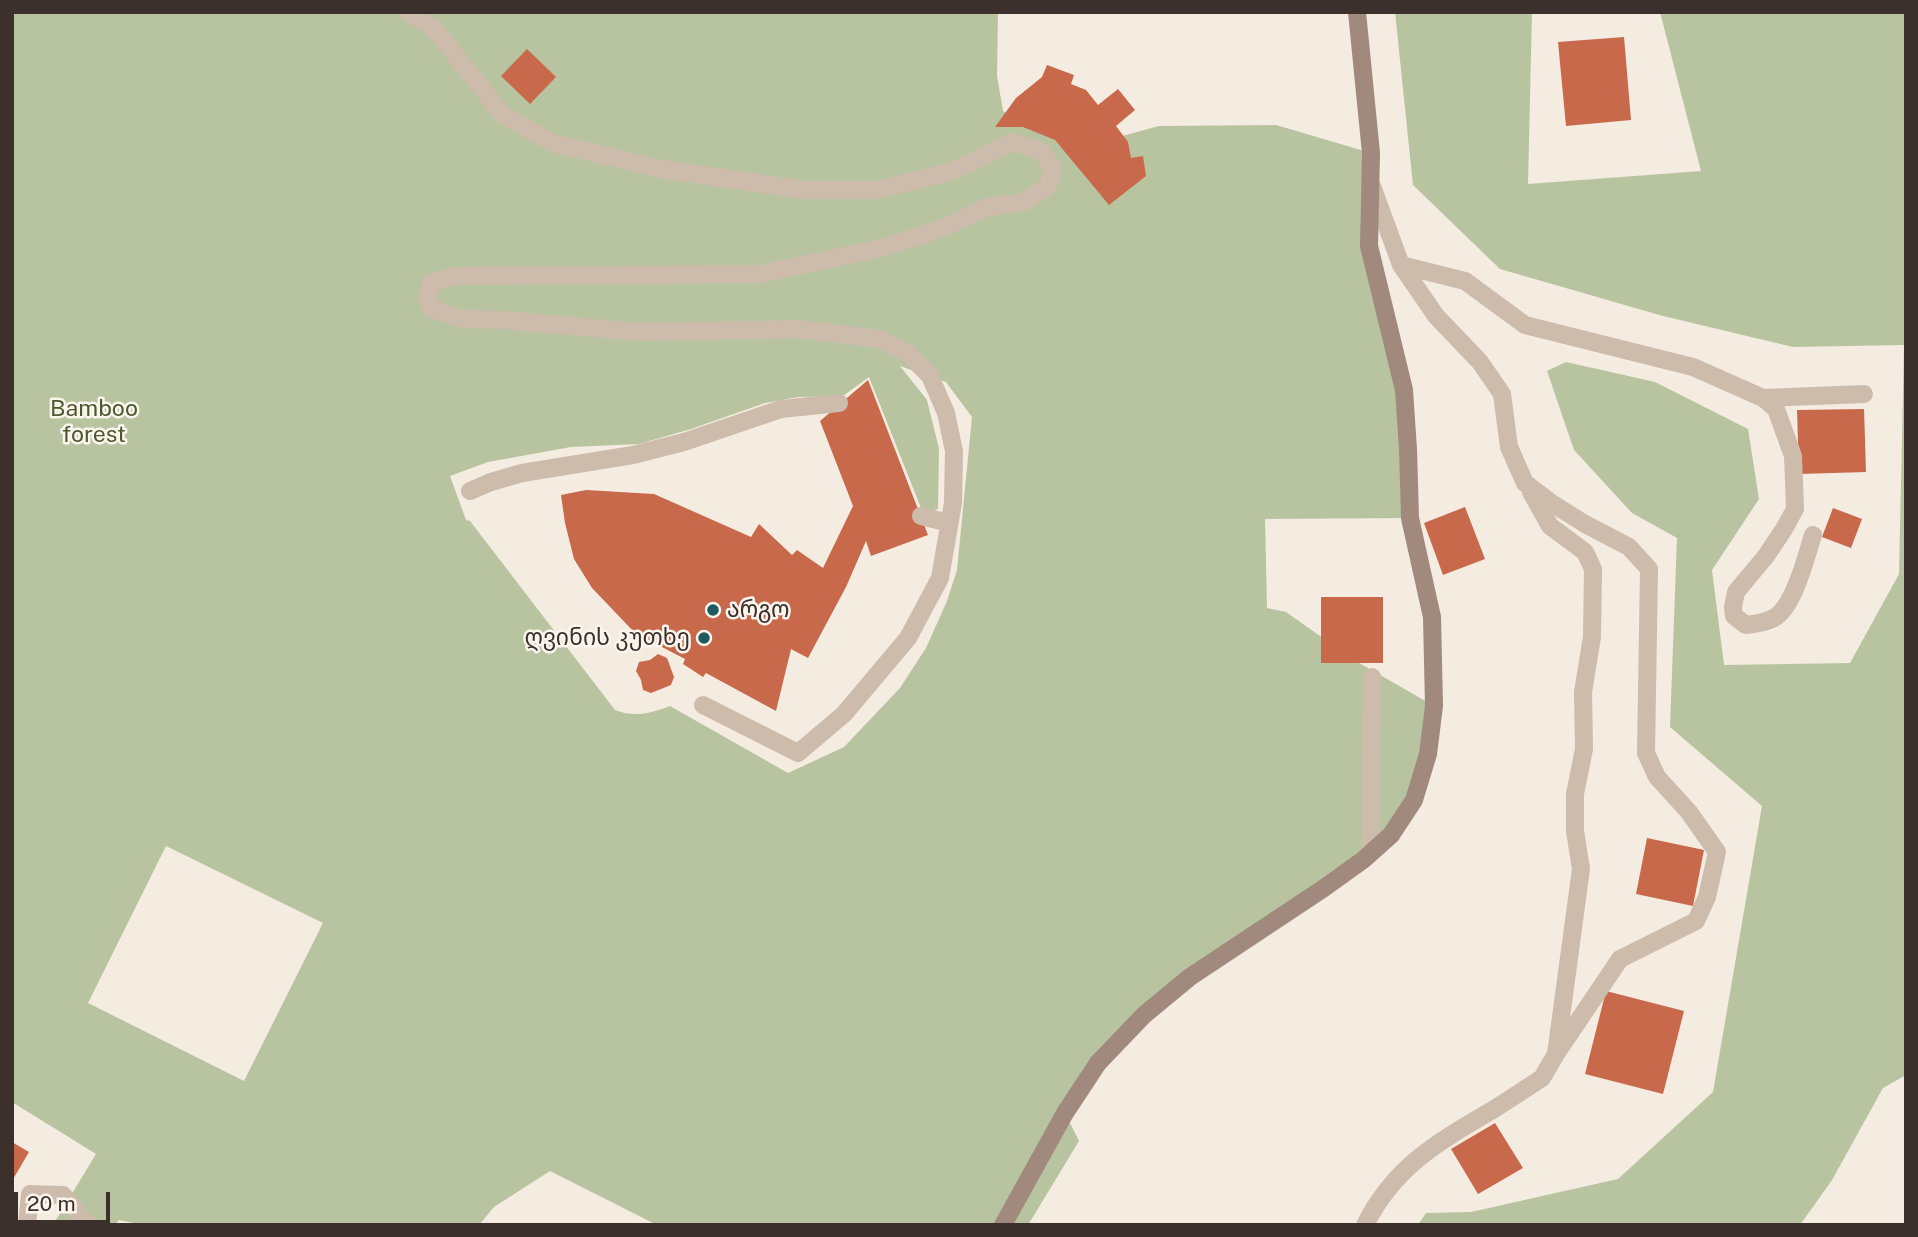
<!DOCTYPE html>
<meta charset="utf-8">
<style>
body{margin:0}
#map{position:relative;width:1918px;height:1237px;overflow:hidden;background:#f4ebe1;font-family:"Public Sans",sans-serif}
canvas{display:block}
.frame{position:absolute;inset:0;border:14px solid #3b302b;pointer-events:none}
.scale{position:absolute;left:14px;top:1192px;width:96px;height:32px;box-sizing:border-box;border:4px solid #3b302b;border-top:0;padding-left:9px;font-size:21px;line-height:24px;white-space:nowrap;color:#3b302b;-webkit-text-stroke:5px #fbf5ee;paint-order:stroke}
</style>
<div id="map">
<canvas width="1918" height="1237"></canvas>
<div class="frame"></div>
<div class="scale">20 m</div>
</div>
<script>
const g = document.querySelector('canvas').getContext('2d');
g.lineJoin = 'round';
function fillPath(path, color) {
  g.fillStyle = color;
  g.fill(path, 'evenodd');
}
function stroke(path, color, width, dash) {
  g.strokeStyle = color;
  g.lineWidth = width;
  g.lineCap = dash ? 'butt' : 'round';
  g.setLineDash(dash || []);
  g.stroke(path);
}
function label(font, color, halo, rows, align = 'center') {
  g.font = font + ' "Public Sans","Noto Sans Georgian",sans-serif';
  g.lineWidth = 5;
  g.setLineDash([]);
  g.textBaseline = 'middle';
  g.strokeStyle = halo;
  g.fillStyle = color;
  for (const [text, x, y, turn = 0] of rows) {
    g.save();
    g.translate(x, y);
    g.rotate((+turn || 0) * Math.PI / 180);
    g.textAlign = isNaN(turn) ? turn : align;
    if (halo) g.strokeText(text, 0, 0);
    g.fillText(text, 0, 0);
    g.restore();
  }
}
const green = new Path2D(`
 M 12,12 L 998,12 L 997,76 L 1003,111 L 1040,128 L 1096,143 L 1159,126 L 1276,125 L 1371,153 L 1369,246 L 1404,390 L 1410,518 L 1265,519 L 1267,608 L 1286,612 L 1354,660 L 1434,706 L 1428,754 L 1391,835 L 1144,1015 L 1065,1113 L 1079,1141 L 1028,1225 L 657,1225 L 550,1171 L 494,1207 L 479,1225 L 143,1225 L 119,1220 L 115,1225 L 53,1225 L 96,1154 L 12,1102 ZM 900,366 L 946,382 L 972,417 L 957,570 L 947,601 L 926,648 L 900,688 L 844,747 L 788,773 L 670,706 C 651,713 635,718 615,710 L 470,521 L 466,520 L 450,476 L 488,462 L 571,447 L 639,444 L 691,429 L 765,403 L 798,397 L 843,396 L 869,377 L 923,513 L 938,509 L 939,449 L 927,400 ZM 166,846 L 323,923 L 244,1081 L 88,1003 Z
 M 1395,12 L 1532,12 L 1528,184 L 1701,171 L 1660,12 L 1906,12 L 1906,1075 L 1883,1088 L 1832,1180 L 1800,1225 L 1418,1225 L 1426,1213 L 1471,1212 L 1618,1179 L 1713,1092 L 1762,806 L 1670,727 L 1677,538 L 1632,513 L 1574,450 L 1547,371 L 1566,362 L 1655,382 L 1748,429 L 1759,499 L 1712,570 L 1724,665 L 1850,663 L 1899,574 L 1904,345 L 1793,347 L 1663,316 L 1500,269 L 1413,185 Z`);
const building = new Path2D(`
 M 1624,37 L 1631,120 L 1566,126 L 1558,42 Z
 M 527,49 L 556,77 L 530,104 L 501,76 Z
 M 1047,65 L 1074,75 L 1071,84 L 1086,90 L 1098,105 L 1118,89 L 1135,110 L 1116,126 L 1128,142 L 1131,158 L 1143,156 L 1146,176 L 1109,205 L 1055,140 L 1023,127 L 995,127 L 1016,98 L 1042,77 Z
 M 868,380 L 928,535 L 871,556 L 866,541 L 846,587 L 808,658 L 791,649 L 776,711 L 706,673 L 703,677 L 683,664 L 685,659 L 635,633 L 592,588 L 574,559 L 565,523 L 561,495 L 586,490 L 654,494 L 751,537 L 759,524 L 792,555 L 797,550 L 823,568 L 853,506 L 820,421 Z
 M 1864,409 L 1866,472 L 1799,474 L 1797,410 Z
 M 1465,507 L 1485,559 L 1443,575 L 1424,523 Z
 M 1833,508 L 1862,519 L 1851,548 L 1822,537 Z
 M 1321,597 L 1383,597 L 1383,663 L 1321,663 Z
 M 658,654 L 667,658 L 674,677 L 671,685 L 651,693 L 643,690 L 641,680 L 636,671 L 639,662 L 650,660 Z
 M 1647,838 L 1704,850 L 1693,906 L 1636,894 Z
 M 1606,991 L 1684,1011 L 1663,1094 L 1585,1074 Z
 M 1495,1123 L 1523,1168 L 1478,1194 L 1451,1149 Z
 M 12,1142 L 29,1152 L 12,1181 Z`);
const lane = new Path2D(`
 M 409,12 L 434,29 L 502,114 L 552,143 L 661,169 L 804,190 L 877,190 L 950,172 L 1012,142 L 1041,151 L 1053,168 L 1048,186 L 1024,202 L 987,207 L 943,228 L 882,248 L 760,274 L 454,276 L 431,283 L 427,298 L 432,309 L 462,319 L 504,320 L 639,332 L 798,329 L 880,339 L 907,353 L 930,376 L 946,413 L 954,451 L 953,503 L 940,578 L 908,638 L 844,714 L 798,753 L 703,705
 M 1372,186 L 1401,265 L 1436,316 L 1480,362 L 1502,394 L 1509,447 L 1525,483 L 1550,502 L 1585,524 L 1629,547 L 1649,569 L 1646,753 L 1657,777 L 1689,812 L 1717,852 L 1707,897 L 1696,921 L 1620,959 L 1556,1054
 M 1401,265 L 1465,281 L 1525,325 L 1693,367 L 1763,398 L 1776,409 L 1793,456 L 1795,509 L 1784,529 L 1766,556 L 1736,592 L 1733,607 L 1734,616 L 1746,625 C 1755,624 1769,622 1777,616 C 1795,602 1806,557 1813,535
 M 1763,398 L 1864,394
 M 470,491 L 491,482 L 522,473 L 633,455 L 684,442 L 781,409 L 839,403
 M 921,516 L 949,523
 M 1370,853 L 1372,677
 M 1496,1108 L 1542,1078 L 1556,1054 L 1581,869 L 1575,831 L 1575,794 L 1584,749 L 1583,692 L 1592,637 L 1593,569 L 1585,552 L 1550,526 L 1531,492`);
const street = new Path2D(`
 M 27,1225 L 30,1194 L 63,1195 L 88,1225
 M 1365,1225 C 1395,1165 1440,1141 1496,1108`);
const secondary = new Path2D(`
 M 1003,1225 L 1065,1113 L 1098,1063 L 1144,1015 L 1190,977 L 1324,888 L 1363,860 L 1391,835 L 1414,800 L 1428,754 L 1434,706 L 1432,617 L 1410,518 L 1408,449 L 1404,390 L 1369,246 L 1371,153 L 1357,12`);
const markers = [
 [713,610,7,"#1f5a5e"],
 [704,638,7,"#1f5a5e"]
];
const parkNames = [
 ["Bamboo",94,409],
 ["forest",94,435]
];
const poiNames = [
 ["არგო",727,610],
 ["ღვინის კუთხე",690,638,"right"]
];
fillPath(green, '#b8c4a0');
fillPath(building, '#c8694b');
stroke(lane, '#cdbbac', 18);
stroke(street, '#cdbbac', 18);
stroke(secondary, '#a18a7d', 18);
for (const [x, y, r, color] of markers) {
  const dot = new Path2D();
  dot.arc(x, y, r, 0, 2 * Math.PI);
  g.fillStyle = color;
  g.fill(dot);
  stroke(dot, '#fbf5ee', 2.5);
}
label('23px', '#4a5a2e', '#fbf5ee', parkNames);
label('23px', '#3b302b', '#fbf5ee', poiNames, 'left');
</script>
